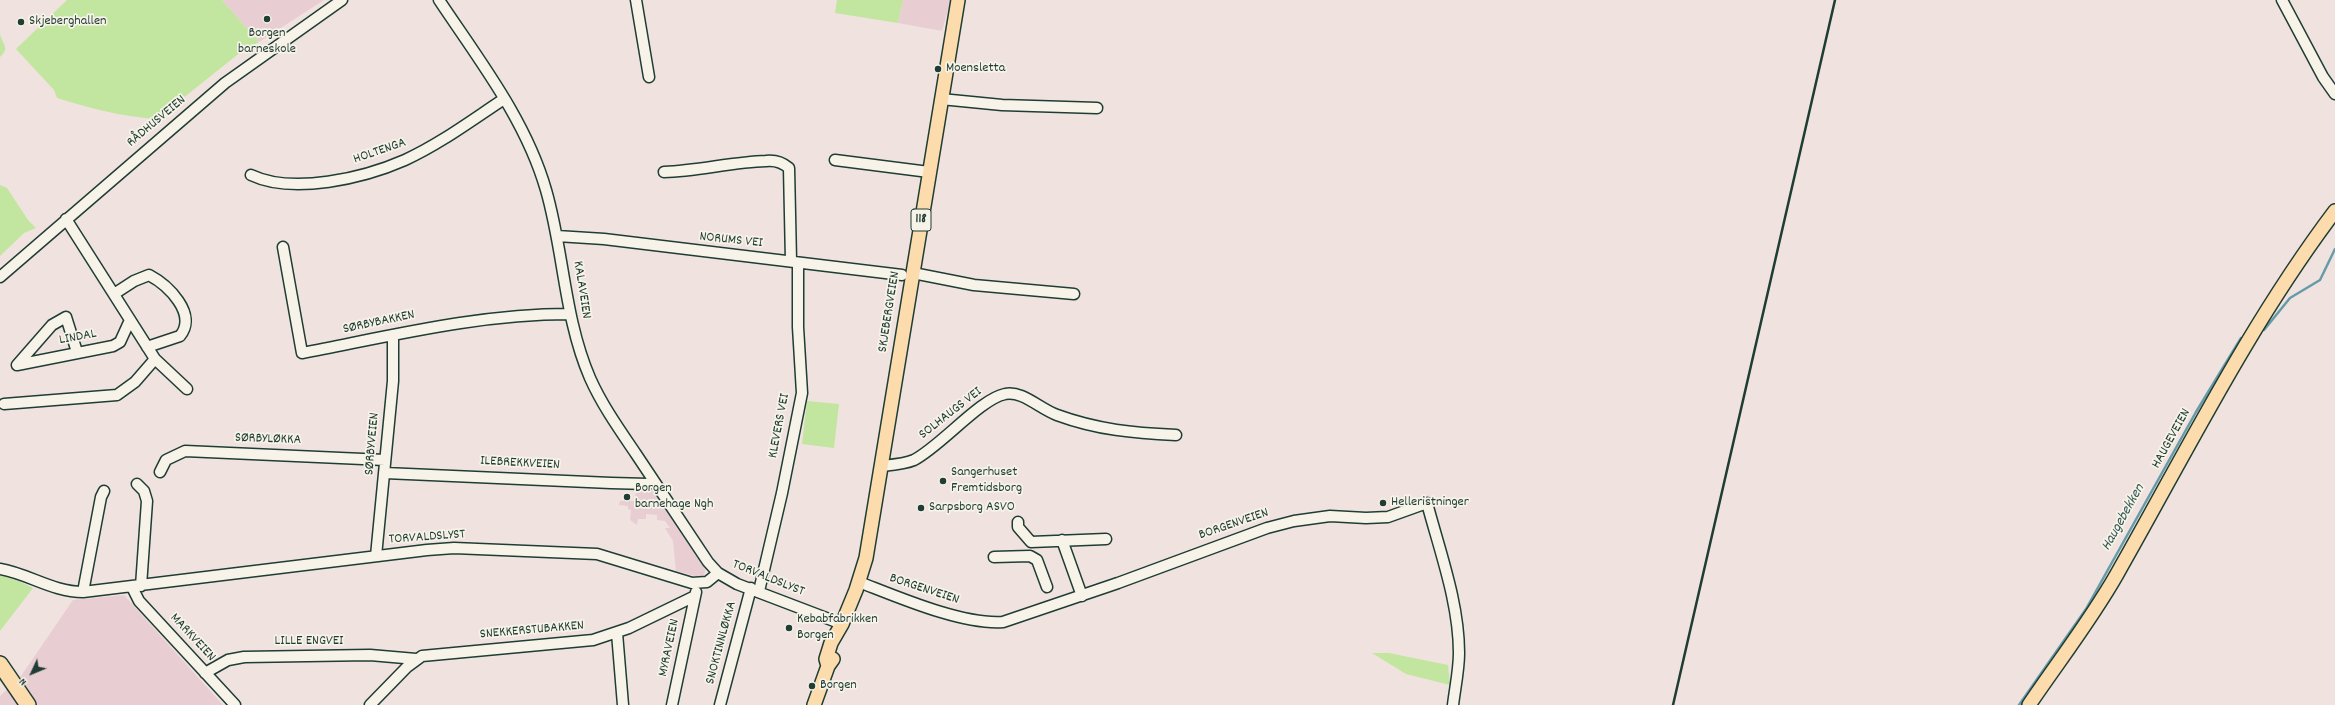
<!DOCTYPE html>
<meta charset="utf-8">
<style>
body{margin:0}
#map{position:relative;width:2335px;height:705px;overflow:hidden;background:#f0e2de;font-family:Dekko,sans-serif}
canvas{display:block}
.north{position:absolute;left:12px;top:653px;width:40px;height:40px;-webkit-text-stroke:3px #f7f3e8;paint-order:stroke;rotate:226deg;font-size:11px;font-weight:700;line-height:16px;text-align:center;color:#1f3d34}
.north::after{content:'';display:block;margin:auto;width:14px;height:18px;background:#1f3d34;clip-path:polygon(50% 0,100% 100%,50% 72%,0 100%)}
</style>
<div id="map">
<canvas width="2335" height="705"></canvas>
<div class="north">N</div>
</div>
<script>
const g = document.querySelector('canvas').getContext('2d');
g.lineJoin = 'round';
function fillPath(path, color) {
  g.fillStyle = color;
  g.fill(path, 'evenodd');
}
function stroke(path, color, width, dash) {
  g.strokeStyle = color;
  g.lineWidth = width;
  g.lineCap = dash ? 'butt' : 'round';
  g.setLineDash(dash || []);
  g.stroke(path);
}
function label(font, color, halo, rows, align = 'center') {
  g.font = font + ' Dekko,sans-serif';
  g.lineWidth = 3.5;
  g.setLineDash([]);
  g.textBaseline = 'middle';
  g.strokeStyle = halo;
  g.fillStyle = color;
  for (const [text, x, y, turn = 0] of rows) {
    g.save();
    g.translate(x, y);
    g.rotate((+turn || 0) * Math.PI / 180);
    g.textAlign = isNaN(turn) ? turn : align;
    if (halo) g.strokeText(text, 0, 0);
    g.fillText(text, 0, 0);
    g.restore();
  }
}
const built = new Path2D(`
 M 222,0 L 324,0 L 259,42 Z
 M 903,0 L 951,0 L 942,31 L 898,23 Z
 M 623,488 L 652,488 L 706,569 L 704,575 L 699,577 L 676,571 L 673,541 L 665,528 L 670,528 L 665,521 L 657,520 L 657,515 L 646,514 L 646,519 L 638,519 L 637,525 L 630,520 L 631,510 L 628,509 L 628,506 L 619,505 L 620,501 L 635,501 L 636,489 Z
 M 124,595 L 223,705 L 0,705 L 0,696 L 21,676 L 73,600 Z`);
const green = new Path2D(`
 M 67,0 L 222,0 L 259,42 L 237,55 L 157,119 C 119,116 93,109 57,98 L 54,90 L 16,49 Z
 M 837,0 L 903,0 L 898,23 L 835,13 Z
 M 0,34 C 3,45 10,48 0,57 Z
 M 0,185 L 7,188 L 28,220 L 36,228 L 24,233 L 0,256 Z
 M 807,401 L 839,404 L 834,448 L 802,444 Z
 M 0,575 L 19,581 L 33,588 L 0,631 Z
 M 1372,653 L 1389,653 L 1448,665 L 1450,685 L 1406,674 Z`);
const stream = new Path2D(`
 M 2264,330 L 2290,298 L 2320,280 L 2335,249
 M 2019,705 L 2086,609 L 2196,412 L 2241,338`);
const minor = new Path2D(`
 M 439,0 C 479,60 526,120 546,190 C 564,252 564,318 590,378 C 602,405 619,429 636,454 C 660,490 684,526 708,562 L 718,573
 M 636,0 L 649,77
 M 2282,0 L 2323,77 L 2335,94
 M 941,99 L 1002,105 L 1097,108
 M 835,160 L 929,172
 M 664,172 C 698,171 732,162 766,161 C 775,160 782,162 789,168 L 791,261
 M 251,175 C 293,195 364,178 405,160 C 440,144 472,120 504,99
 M 66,219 L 155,359 L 187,389
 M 557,236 L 604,239 L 902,275
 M 283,247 L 302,353 C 391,336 478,314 569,314
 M 913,273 L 974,285 L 1074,294
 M 0,277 L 225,83 L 342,0
 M 114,294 L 134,281 L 149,275 C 168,285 198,314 180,336 L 147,347
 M 17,365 L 113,346 L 120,342 L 130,320
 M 17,365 L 52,325 L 66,317 L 77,352
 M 4,404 L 117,395 L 135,382 L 155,359
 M 881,466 C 891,465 905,464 914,460 C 941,446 980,399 1005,394 C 1022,390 1040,409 1057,415 C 1098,430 1134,433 1176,435
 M 160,472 L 166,460 L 185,451 L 385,460
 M 385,473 L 611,483 L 648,484 L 654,481
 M 137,484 L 144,491 L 147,501 L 141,586
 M 1018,522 L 1018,527 L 1031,542 L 1106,539
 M 1062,540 L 1082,596
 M 376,556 L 393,381 L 393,335
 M 994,557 L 1030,556 L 1037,560 L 1047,587
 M 0,569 C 29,574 53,592 83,592 L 427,550 L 454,548 L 597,554 L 692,583 L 707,582 L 718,573 L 737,584 L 842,624
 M 859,582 C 898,597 962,625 1003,622 L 1118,583 L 1267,528 L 1294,521 L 1330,516 L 1366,518 L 1388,517 L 1427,503 C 1440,552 1459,603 1459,653 C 1459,670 1455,688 1453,705
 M 132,587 L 139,601 L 235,705
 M 759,591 L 782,493 L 802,393 L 798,327 L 798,263
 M 83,592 L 101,497 L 104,491
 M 617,633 L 623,705
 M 205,673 L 228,660 L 244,657 L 370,655 L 416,659
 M 370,705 L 407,667 L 422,656 L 593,640 L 629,628 L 695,596
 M 672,705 L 696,592
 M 720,705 L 751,588`);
const major = new Path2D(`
 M 828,666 L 826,659 L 831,643 L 842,624 L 856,590 L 866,558 L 958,0
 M 814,705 L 828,666 L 833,659
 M 2029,705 C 2058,662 2091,620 2117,574 C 2187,451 2249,325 2335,211`);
const highway = new Path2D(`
 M 0,664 L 28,705`);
const rail = new Path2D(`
 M 1673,705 L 1835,0`);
const markers = [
 [267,19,4,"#1f3d34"],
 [21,22,4,"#1f3d34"],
 [938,69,4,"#1f3d34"],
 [943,481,4,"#1f3d34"],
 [627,497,4,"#1f3d34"],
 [1383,503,4,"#1f3d34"],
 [921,508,4,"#1f3d34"],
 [789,628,4,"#1f3d34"],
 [812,686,4,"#1f3d34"]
];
const shields = [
 [921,220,20]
];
const shieldNames = [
 ["118",921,220]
];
const poiNames = [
 ["Skjeberghallen",29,22],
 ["Borgen",267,34,"center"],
 ["barneskole",267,50,"center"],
 ["Moensletta",946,69],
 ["Sangerhuset",951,473],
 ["Fremtidsborg",951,489],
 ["Borgen",635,489],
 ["barnehage Ngh",635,505],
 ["Helleristninger",1391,503],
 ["Sarpsborg ASVO",929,508],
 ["Kebabfabrikken",797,620],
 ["Borgen",797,636],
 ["Borgen",820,686]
];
const streetNames = [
 ["RÅDHUSVEIEN",157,122,-40],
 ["HOLTENGA",380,152,-19],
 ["NORUMS VEI",731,241,6],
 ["KALAVEIEN",581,290,81],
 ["SKJEBERGVEIEN",890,312,-81],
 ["SØRBYBAKKEN",379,323,-12],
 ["LINDAL",78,338,-10],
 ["SOLHAUGS VEI",951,414,-38],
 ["KLEVERS VEI",780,426,-79],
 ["HAUGEVEIEN",2172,439,-61],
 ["SØRBYLØKKA",268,440,2],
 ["SØRBYVEIEN",373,444,-85],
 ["ILEBREKKVEIEN",520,464,3],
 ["BORGENVEIEN",1234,525,-19],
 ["TORVALDSLYST",427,538,-4],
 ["TORVALDSLYST",768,579,22],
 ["BORGENVEIEN",924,590,18],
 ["SNEKKERSTUBAKKEN",532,631,-5],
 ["MARKVEIEN",192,638,47],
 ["LILLE ENGVEI",309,642],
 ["SNOKTINNLØKKA",722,643,-75],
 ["MYRAVEIEN",670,648,-78]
];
const waterNames = [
 ["Haugebekken",2124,518,-61]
];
fillPath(built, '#e8ced2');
fillPath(green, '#c2e69f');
stroke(stream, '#669caa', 2.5);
stroke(minor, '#1f3d34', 13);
stroke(major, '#1f3d34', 16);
stroke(highway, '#1f3d34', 18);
stroke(minor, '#f7f3e8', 10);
stroke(major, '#fcdcac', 13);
stroke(highway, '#fcdcac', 15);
stroke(rail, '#1f3d34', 2.5);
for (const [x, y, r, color] of markers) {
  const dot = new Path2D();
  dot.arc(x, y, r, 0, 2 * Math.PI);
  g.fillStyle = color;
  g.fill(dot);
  stroke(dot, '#f7f3e8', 1.5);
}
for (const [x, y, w] of shields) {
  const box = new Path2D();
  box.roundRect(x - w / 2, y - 11, w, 22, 3);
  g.fillStyle = '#f7f3e8';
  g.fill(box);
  stroke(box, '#1f3d34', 1);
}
label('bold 13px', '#1f3d34', null, shieldNames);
label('14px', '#1f3d34', '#f7f3e8', poiNames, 'left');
label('14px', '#1f3d34', '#f7f3e8', streetNames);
label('italic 15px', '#375d5b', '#f7f3e8', waterNames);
</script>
